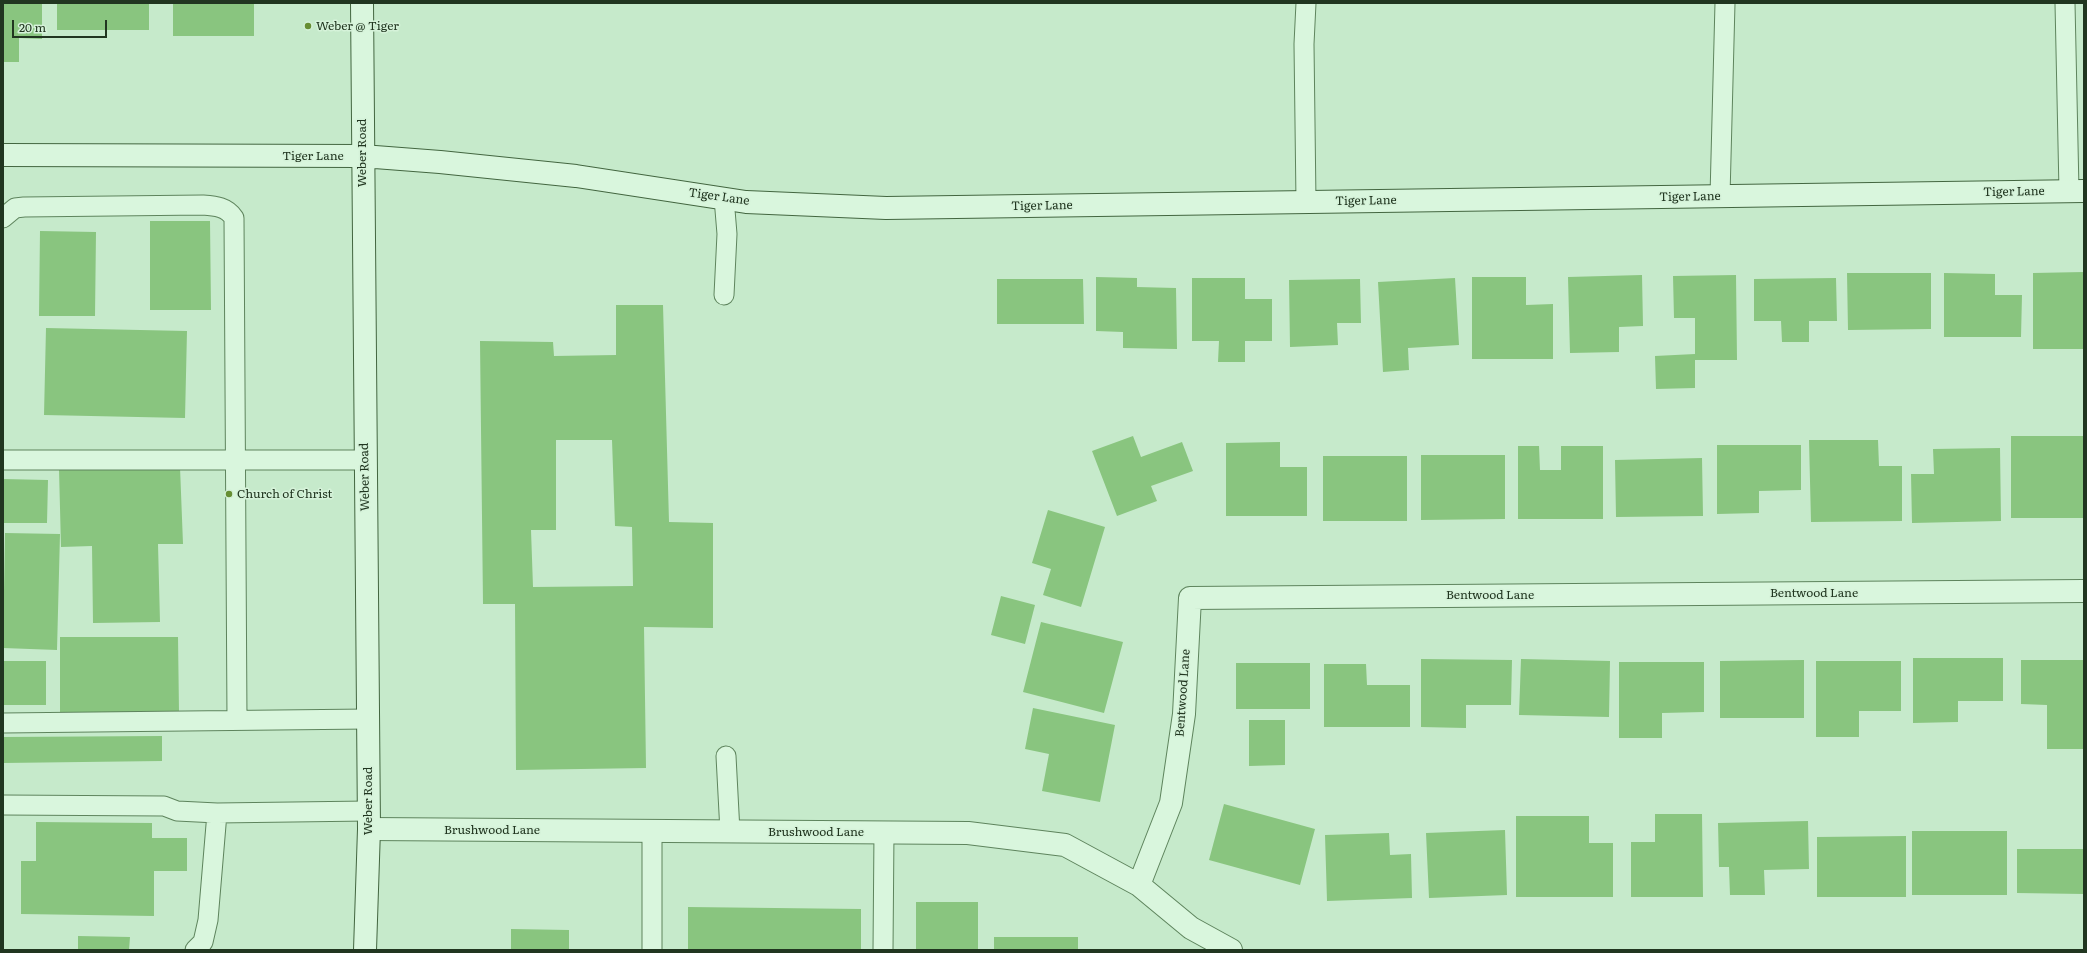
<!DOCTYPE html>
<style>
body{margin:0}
#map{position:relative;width:2087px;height:953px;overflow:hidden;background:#c6eacb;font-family:Literata,serif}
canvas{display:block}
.frame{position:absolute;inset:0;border:4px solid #213620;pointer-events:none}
.scale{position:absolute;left:12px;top:20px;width:95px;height:18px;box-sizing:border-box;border:2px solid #213620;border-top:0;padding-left:5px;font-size:12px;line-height:14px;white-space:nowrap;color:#213620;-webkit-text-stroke:3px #d5f2d9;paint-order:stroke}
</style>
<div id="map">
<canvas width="2087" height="953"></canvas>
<div class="frame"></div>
<div class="scale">20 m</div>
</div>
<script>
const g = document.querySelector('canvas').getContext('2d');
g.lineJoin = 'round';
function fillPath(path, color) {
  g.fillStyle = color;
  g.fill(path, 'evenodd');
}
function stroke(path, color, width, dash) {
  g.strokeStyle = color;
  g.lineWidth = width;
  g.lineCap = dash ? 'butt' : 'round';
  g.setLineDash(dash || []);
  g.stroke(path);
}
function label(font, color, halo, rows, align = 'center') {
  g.font = font + ' Literata,serif';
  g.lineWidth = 3;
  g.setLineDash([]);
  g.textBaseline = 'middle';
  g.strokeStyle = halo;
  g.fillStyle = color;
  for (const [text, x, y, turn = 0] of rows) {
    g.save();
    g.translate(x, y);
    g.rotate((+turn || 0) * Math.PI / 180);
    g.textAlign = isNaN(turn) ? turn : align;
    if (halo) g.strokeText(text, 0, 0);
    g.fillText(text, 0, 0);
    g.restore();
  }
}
const building = new Path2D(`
 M 3,3 L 42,3 L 42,39 L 19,38 L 19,62 L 3,62 Z
 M 57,3 L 149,3 L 149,30 L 57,30 Z
 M 173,3 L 254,3 L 254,36 L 173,36 Z
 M 150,221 L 210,221 L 211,310 L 150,310 Z
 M 40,231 L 96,232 L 95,316 L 39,316 Z
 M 2084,272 L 2084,349 L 2033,349 L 2033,273 Z
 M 1847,273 L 1931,273 L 1931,329 L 1848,330 Z
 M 1944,273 L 1995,274 L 1995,295 L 2022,295 L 2021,337 L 1944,337 Z
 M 1642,275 L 1643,326 L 1619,327 L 1619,352 L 1570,353 L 1568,277 Z
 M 1736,275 L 1737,360 L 1695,360 L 1695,388 L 1656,389 L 1655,356 L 1695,354 L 1695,318 L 1674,318 L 1673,276 Z
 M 1096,277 L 1137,278 L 1137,287 L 1176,288 L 1177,349 L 1123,348 L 1123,332 L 1096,331 Z
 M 1472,277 L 1526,277 L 1526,305 L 1553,304 L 1553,359 L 1472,359 Z
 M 1192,278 L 1245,278 L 1245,299 L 1272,299 L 1272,341 L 1245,341 L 1245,362 L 1218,362 L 1219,341 L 1192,341 Z
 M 1455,278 L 1459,345 L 1408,348 L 1409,370 L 1383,372 L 1378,282 Z
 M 1836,278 L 1837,321 L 1809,321 L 1809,342 L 1782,342 L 1781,321 L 1754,321 L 1754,279 Z
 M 997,279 L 1083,279 L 1084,324 L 997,324 Z
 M 1360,279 L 1361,323 L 1337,323 L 1338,345 L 1290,347 L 1289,280 Z
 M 616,305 L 663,305 L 669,522 L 713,523 L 713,628 L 644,627 L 646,768 L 516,770 L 515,604 L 483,604 L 480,341 L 553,342 L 554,356 L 616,355 ZM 556,440 L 612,440 L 615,526 L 632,527 L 633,586 L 533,587 L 531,530 L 556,530 Z
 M 46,328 L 187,331 L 185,418 L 44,415 Z
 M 1133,436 L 1141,457 L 1182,442 L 1193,471 L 1151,486 L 1157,501 L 1117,516 L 1092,451 Z
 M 2011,436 L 2084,436 L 2084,518 L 2011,518 Z
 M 1809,440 L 1878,440 L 1879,466 L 1902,466 L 1902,521 L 1811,522 Z
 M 1280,442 L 1280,467 L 1307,467 L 1307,516 L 1226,516 L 1226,443 Z
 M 1717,445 L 1801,445 L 1801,490 L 1759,491 L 1759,513 L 1717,514 Z
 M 1518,446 L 1539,446 L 1540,470 L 1561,470 L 1561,446 L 1603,446 L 1603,519 L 1518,519 Z
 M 2000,448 L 2001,521 L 1912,523 L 1911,474 L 1934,474 L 1933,449 Z
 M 1421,455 L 1505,455 L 1505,519 L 1421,520 Z
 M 1323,456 L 1407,456 L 1407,521 L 1323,521 Z
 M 1702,458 L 1703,516 L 1616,517 L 1615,460 Z
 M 180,467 L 183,544 L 158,544 L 160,622 L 93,623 L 92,546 L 61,547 L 59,469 Z
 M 3,479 L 48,480 L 47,523 L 3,523 Z
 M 1048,510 L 1105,527 L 1081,607 L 1043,595 L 1051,569 L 1032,563 Z
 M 5,533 L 60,534 L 57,650 L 3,648 Z
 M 1001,596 L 1035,605 L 1025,644 L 991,635 Z
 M 1041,622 L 1123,642 L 1104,713 L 1023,692 Z
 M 60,637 L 178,637 L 179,712 L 60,713 Z
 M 1913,658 L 2003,658 L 2003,701 L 1958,701 L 1958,722 L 1913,723 Z
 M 1421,659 L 1512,660 L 1511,705 L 1466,705 L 1466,728 L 1421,727 Z
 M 1521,659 L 1610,661 L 1609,717 L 1519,715 Z
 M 1804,660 L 1804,718 L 1720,718 L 1720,661 Z
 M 2021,660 L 2084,660 L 2084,749 L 2047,749 L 2047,705 L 2021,704 Z
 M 3,661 L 46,661 L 46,705 L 3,705 Z
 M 1816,661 L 1901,661 L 1901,711 L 1859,711 L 1859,737 L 1816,737 Z
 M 1619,662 L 1704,662 L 1704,712 L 1662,713 L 1662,738 L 1619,738 Z
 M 1236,663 L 1310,663 L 1310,709 L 1236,709 Z
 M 1324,664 L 1366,664 L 1367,685 L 1410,685 L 1410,727 L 1324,727 Z
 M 1033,708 L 1115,725 L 1100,802 L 1042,791 L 1049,754 L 1025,749 Z
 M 1249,720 L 1285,720 L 1285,765 L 1249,766 Z
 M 162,736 L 162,761 L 3,763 L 3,737 Z
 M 1224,804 L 1315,829 L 1300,885 L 1209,860 Z
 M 1655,814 L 1702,814 L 1703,897 L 1631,897 L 1631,842 L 1655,842 Z
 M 1516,816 L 1589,816 L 1589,843 L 1613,843 L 1613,897 L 1516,897 Z
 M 1808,821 L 1809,869 L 1764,870 L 1765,895 L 1730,895 L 1729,867 L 1719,867 L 1718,823 Z
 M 36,822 L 152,823 L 152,838 L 187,838 L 187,871 L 154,871 L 154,916 L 21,914 L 21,861 L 36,861 Z
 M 1505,830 L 1507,895 L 1429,898 L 1426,833 Z
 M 1912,831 L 2007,831 L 2007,895 L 1912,895 Z
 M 1389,833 L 1390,855 L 1411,854 L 1412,898 L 1327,901 L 1325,835 Z
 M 1906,836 L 1906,897 L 1817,897 L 1817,837 Z
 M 2017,849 L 2084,849 L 2084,894 L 2017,893 Z
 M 916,902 L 978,902 L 978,950 L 916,950 Z
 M 688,907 L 861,909 L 861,950 L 688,950 Z
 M 511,929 L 569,930 L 569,950 L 511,950 Z
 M 78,936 L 130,937 L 129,950 L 78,950 Z
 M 994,937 L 1078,937 L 1078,950 L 994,950 Z`);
const lane = new Path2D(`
 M 1306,3 L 1304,44 L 1306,202
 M 2065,3 L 2069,191
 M 1720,196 L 1725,3
 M 724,198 L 727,234 L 724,295
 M 3,218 L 15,208 L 24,207 L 203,205 C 216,206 227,207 234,218 L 237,720
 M 3,460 L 365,460
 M 3,723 L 368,719
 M 726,756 L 730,832
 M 3,805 L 164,806 L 177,811 L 217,813 L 368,811
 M 652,831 L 652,950
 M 195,950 L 203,942 L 208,920 L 217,813
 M 883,950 L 884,832`);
const street = new Path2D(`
 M 369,829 L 968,833 L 1065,845 L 1139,885 L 1191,928 L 1231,950
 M 1139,885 L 1171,803 L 1184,714 L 1190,598 L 2084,591`);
const secondary = new Path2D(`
 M 362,3 L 369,829 L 365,950
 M 3,155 L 362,156 L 440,162 L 576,176 L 746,202 L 886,208 L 2084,191`);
const markers = [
 [308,26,4,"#668e33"],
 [229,494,4,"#668e33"]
];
const poiNames = [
 ["Weber @ Tiger",316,26],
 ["Church of Christ",237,494]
];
const streetNames = [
 ["Weber Road",362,153,-90],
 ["Tiger Lane",313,156],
 ["Tiger Lane",2014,192,-1],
 ["Tiger Lane",719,197,8],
 ["Tiger Lane",1690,197,-1],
 ["Tiger Lane",1366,201,-1],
 ["Tiger Lane",1042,206,-1],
 ["Weber Road",365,477,-91],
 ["Bentwood Lane",1814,593],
 ["Bentwood Lane",1490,595],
 ["Bentwood Lane",1183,693,-86],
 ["Weber Road",368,801,-90],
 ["Brushwood Lane",492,830],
 ["Brushwood Lane",816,832]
];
fillPath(building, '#89c57f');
stroke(lane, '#5e845d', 21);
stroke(street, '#5e845d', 24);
stroke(secondary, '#436640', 24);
stroke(lane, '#d9f6dd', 19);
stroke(street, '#d9f6dd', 22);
stroke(secondary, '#d9f6dd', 22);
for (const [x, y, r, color] of markers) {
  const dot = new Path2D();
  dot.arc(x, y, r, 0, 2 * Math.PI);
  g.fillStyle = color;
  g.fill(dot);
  stroke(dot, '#d5f2d9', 1.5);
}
label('12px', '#213620', '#d5f2d9', poiNames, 'left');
label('12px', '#213620', '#d5f2d9', streetNames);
</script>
